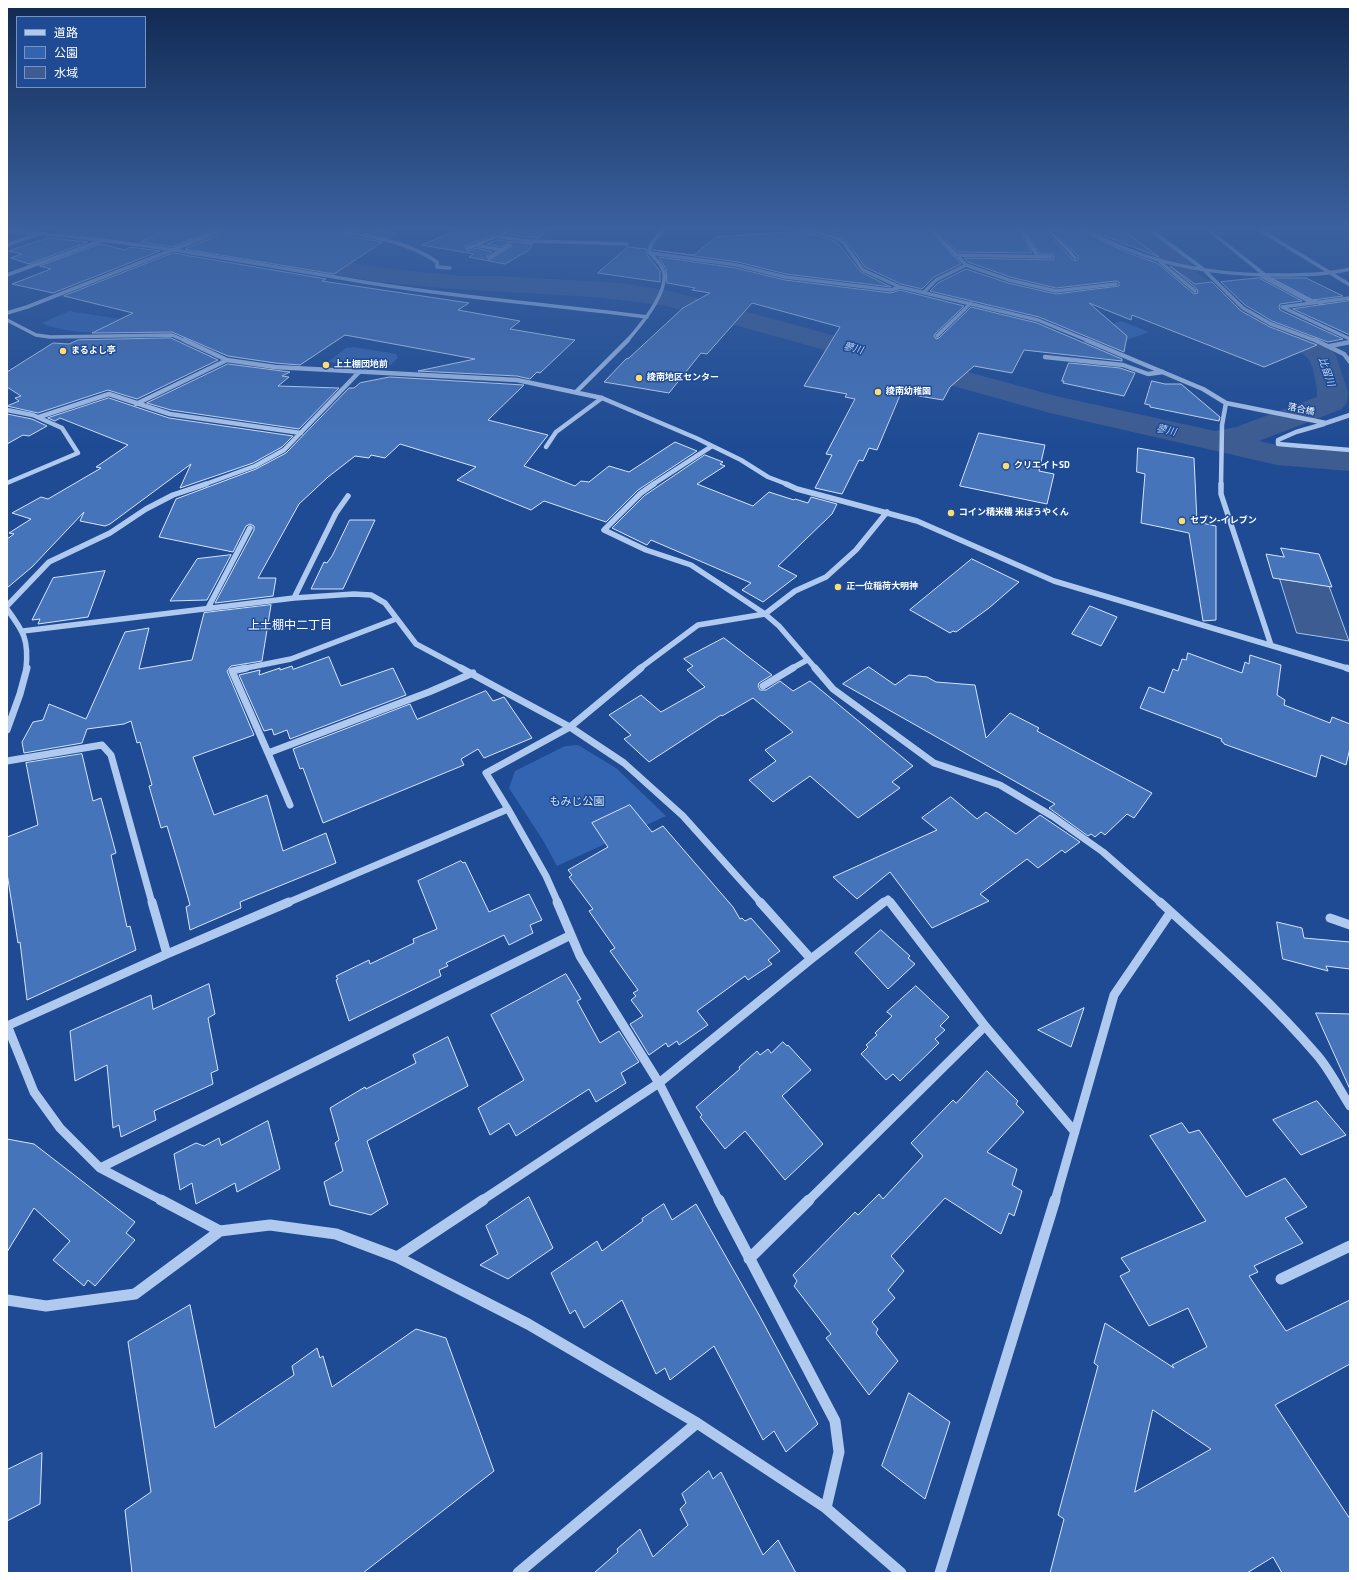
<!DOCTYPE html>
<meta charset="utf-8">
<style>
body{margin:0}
#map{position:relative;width:1357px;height:1580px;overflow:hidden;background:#1e4b94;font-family:"Titillium Web","Noto Sans JP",sans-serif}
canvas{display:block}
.frame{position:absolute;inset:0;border:8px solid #fff;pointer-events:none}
.legend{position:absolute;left:16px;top:16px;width:130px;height:72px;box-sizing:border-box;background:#1e4b94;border:1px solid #7893bf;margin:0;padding:5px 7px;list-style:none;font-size:12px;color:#fff}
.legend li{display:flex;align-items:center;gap:8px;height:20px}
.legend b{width:20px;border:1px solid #7893bf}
</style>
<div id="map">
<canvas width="1357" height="1580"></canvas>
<div class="frame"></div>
<ul class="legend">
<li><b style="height:5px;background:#b0c9ee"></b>道路</li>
<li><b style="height:11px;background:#3264b1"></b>公園</li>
<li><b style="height:11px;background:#3d5c91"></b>水域</li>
</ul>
</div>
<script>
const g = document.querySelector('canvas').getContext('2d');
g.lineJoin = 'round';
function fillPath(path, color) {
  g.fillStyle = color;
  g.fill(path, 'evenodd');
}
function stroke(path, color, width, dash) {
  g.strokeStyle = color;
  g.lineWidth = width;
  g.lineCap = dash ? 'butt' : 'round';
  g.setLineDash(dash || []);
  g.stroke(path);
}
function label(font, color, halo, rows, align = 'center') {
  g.font = font + ' "Titillium Web","Noto Sans JP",sans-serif';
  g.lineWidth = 3;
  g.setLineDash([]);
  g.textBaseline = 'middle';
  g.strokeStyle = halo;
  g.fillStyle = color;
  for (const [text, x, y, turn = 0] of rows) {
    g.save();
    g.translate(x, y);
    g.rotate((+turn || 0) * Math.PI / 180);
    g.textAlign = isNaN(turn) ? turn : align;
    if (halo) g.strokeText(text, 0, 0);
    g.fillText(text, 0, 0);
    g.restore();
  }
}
const green = new Path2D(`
 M 69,311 L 165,326 L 163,328 C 126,330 77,339 42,323 Z
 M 1121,321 L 1149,332 L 1113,345 L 1100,328 Z
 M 354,347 L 396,354 L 398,358 L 389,366 L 328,362 L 346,348 Z
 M 578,745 L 616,768 L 666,816 L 557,866 L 544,842 L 509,788 L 515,771 L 565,746 Z`);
const water = new Path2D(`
 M 1280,579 L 1329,586 L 1349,641 L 1297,633 Z`);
const stream = new Path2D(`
 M 1204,228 L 1208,228 L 1272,278 L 1350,317 L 1350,320 L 1268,280 Z`);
const river = new Path2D(`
 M 55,228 L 126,228 L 190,234 L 381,268 L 461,276 L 498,276 L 621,283 L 670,291 L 1056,396 L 1215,431 L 1236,427 L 1317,397 C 1318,389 1313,365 1308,358 C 1299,347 1246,331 1228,320 C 1216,312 1187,292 1177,281 C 1174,277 1172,272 1169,268 C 1155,254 1136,243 1119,233 L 1116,228 L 1142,228 L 1168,244 L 1186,259 L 1195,271 L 1246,308 L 1267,319 L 1316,338 L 1328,346 L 1336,356 L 1348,392 L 1347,402 L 1342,409 L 1259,441 L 1277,445 L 1350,451 L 1350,471 L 1277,465 L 1050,413 L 667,306 C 573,291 477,294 382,282 C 318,274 254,257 190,248 C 149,242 107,239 66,235 L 58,233 Z`);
const building = new Path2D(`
 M 173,228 L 220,228 L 172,247 L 141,242 Z
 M 231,228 L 333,228 L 334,231 L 343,235 L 382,242 L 334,274 L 185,249 L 229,231 Z
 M 342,228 L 361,228 L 396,233 L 389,238 Z
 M 463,228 L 487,229 L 491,228 L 510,228 L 465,246 L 467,251 L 476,248 L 492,252 L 487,256 L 489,260 L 512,246 L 509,242 L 500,247 L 487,244 L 497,240 L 533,244 L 529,250 L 505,264 L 469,257 L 474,254 L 422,245 Z
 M 521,228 L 548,228 L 539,238 L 509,235 L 520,231 Z
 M 859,228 L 927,228 L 961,264 L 934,277 L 922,289 L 901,284 L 865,267 L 846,240 L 840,236 L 827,232 Z
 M 934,228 L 1018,228 L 1032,253 L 958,252 Z
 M 1024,228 L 1039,228 L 1042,232 L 1046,232 L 1074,261 L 1078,260 L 1078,256 L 1054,231 L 1080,230 L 1128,253 L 1157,263 L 1194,294 L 1198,293 L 1197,289 L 1170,266 L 1195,284 L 1212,282 L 1241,311 L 1270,327 L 1317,345 L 1264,367 L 1132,315 L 1131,320 L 1089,303 L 1127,336 L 1124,352 L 1039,317 L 930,291 L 938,283 L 966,269 L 1008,283 L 1056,294 L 1119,286 L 1119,282 L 1116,281 L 1056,288 L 1010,277 L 968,262 L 964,258 L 1053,260 L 1054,257 L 1052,254 L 1040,254 Z
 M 1094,228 L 1120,228 L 1159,257 L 1107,237 L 1093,229 L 1095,229 Z
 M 793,232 L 816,235 L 837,242 L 861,272 L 891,287 L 786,274 L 738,262 L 653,250 L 694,255 L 716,237 Z
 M 48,238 L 88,242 L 29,264 L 11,258 L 22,254 L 9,251 Z
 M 101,244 L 125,250 L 130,247 L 160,251 L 53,293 L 12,284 L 51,269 L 40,266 Z
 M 628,247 L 647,249 L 647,255 L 660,271 L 660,282 L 598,273 Z
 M 173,253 L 326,279 L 322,281 L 469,303 L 458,310 L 520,321 L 510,329 L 575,340 L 540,373 L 537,372 L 530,379 L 517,376 L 418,371 L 475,359 L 345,335 L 300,365 L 275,363 L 228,356 L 172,332 L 92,333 L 133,313 L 64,296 Z
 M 659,257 L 736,268 L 785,280 L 891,293 L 900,290 L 964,306 L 935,334 L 934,336 L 936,339 L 939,338 L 971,307 L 1037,323 L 1122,359 L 1122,361 L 1024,350 L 1012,373 L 974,366 L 950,387 L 943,400 L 901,393 L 877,450 L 869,448 L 863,461 L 859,460 L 842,494 L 815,488 L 832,455 L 826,454 L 855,399 L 845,397 L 847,394 L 804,386 L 840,327 L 752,303 L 707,354 L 701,353 L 669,393 L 604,382 L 626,359 L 629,358 L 683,308 L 710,293 L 692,290 L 695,288 L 667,283 L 666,269 Z
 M 1259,278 L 1302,301 L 1280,304 L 1279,307 L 1280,310 L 1343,339 L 1328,342 L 1272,321 L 1245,305 L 1221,282 Z
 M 1272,278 L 1306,278 L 1343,296 L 1313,300 Z
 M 1350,301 L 1350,335 L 1293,309 Z
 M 171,338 L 218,360 L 137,399 L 108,390 L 38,413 L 7,406 L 19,401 L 15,398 L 21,396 L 7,387 L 7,372 L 53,343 L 69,344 L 78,340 Z
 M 1069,363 L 1120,368 L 1135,373 L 1124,396 L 1063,383 L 1064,381 L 1062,381 Z
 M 228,364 L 290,372 L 282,376 L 289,377 L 278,386 L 339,388 L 299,429 L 171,410 L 147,403 Z
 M 390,377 L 524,385 L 488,420 L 548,435 L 524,466 L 575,486 L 581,481 L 589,482 L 609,466 L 629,472 L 675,442 L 697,451 L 638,490 L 606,522 L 544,501 L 531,510 L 457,480 L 476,467 L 400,444 L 385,458 L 371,455 L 369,458 L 355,456 L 328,477 L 299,504 L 258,578 L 276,578 L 273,596 L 215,603 L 254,530 L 254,526 L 250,524 L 246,526 L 233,552 L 159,537 L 176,499 L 256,469 L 286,453 L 349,388 L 354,388 L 360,383 Z
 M 1152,381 L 1165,384 L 1181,384 L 1220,417 L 1219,421 L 1150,407 L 1150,405 L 1145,404 Z
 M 109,398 L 169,418 L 293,436 L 282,447 L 253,463 L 180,488 L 191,464 L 110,524 L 105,526 L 80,521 L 84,512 L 32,567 L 7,588 L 7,539 L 14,534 L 9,533 L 31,519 L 12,513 L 41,497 L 48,499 L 101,468 L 96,467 L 128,445 L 60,418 L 55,421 L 48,418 Z
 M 7,414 L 32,419 L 47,426 L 29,436 L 23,435 L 7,444 Z
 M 979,433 L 1045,445 L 1039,471 L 1054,474 L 1047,504 L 960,486 Z
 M 1138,448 L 1194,458 L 1197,522 L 1216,526 L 1216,620 L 1203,621 L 1189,533 L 1141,523 L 1145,474 L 1137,472 Z
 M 705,455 L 723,462 L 720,464 L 725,466 L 697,484 L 753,506 L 769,492 L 794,500 L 795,499 L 808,503 L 811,497 L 837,504 L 832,514 L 778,566 L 797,576 L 763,602 L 742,590 L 751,583 L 651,540 L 647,545 L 612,528 L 644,496 Z
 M 350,520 L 375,520 L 343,589 L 311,589 L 324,562 L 327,563 L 332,556 Z
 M 1281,548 L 1319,554 L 1332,587 L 1273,578 L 1266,554 L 1284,557 Z
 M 231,555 L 207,600 L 170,601 L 197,559 Z
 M 972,559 L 1019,582 L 989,608 L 956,632 L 953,631 L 950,633 L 910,610 Z
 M 105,571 L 88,617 L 38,624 L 40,619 L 32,620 L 53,578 Z
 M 271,605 L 262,661 L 231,666 L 227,671 L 254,735 L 193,757 L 214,815 L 267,795 L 283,851 L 326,833 L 336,863 L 240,902 L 241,908 L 190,930 L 186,907 L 190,905 L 181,873 L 167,826 L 161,828 L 149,786 L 152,785 L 140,742 L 137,743 L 131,721 L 124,724 L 87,729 L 82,743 L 24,753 L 22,742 L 33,722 L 43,720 L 49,704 L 86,719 L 125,632 L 149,628 L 139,669 L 192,660 L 204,613 Z
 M 1090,606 L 1117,617 L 1101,646 L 1072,634 Z
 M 724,638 L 772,675 L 759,683 L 758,686 L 760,690 L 766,690 L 780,681 L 793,691 L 810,681 L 913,766 L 892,782 L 900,788 L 858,818 L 810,776 L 773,802 L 749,780 L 776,761 L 765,750 L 793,732 L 753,698 L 722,716 L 721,715 L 649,762 L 624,739 L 631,735 L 609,715 L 641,695 L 661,712 L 705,687 L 687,670 L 693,666 L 684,659 Z
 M 1188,653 L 1242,673 L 1245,662 L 1249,664 L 1250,655 L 1281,665 L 1277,695 L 1285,700 L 1284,705 L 1330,723 L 1332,717 L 1350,724 L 1350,748 L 1346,765 L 1321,755 L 1316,777 L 1224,744 L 1224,743 L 1221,741 L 1222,739 L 1140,708 L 1149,687 L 1164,693 L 1173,669 L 1178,671 L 1182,659 L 1186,660 Z
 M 329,657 L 341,686 L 393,668 L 406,695 L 290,739 L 287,730 L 274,735 L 272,729 L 264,731 L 239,675 L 260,670 L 259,675 L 280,668 L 280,670 L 292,666 L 293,669 Z
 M 869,667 L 895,685 L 909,675 L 927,677 L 936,682 L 975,685 L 986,738 L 1010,713 L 1039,728 L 1037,731 L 1152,793 L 1134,818 L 1127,814 L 1105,835 L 1101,832 L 1095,837 L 1091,834 L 1088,836 L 1049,808 L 1055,804 L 843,684 Z
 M 486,691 L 493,701 L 504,697 L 532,738 L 484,758 L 478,749 L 461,759 L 464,765 L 323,823 L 303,768 L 300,769 L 293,749 L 410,704 L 417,719 Z
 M 82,754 L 93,801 L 101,798 L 116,853 L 111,855 L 127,927 L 130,926 L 136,950 L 27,1000 L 20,942 L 18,943 L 7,873 L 7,837 L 38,825 L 26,763 Z
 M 951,797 L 977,819 L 986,812 L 1016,834 L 1040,815 L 1080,842 L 1065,853 L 1062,850 L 1038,868 L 1027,859 L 980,894 L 989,901 L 932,928 L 890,872 L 857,899 L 833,877 L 937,830 L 922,818 Z
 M 630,805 L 652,832 L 663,826 L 733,907 L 740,919 L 742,918 L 745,921 L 751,918 L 780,951 L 768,960 L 772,964 L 748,980 L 745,976 L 697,1011 L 708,1025 L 679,1045 L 677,1041 L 668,1047 L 666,1043 L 649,1055 L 630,1024 L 643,1016 L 631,1000 L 636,996 L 633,993 L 638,990 L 610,951 L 615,948 L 589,911 L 593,909 L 569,877 L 572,875 L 568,870 L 608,847 L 592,823 Z
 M 461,861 L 463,863 L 465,862 L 489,912 L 529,894 L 542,920 L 530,925 L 533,933 L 509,945 L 504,935 L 446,963 L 448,966 L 439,970 L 441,976 L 349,1021 L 336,980 L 338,979 L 336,976 L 369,960 L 370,964 L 414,943 L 413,939 L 437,929 L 418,881 Z
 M 1277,922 L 1302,928 L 1304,938 L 1350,942 L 1350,969 L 1326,966 L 1328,971 L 1283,959 Z
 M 881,930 L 910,956 L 908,958 L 915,964 L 888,989 L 855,953 Z
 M 566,974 L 581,999 L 577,1001 L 600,1043 L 619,1031 L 639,1062 L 621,1073 L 626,1083 L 596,1102 L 589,1089 L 516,1136 L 509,1123 L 490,1135 L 478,1108 L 524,1080 L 491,1015 Z
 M 209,984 L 215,1014 L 208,1018 L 218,1070 L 211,1073 L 213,1084 L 154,1111 L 156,1120 L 121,1137 L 119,1125 L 113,1128 L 107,1065 L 75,1081 L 70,1031 L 151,995 L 153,1009 Z
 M 916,986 L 949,1017 L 940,1026 L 945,1030 L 935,1039 L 939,1043 L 900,1081 L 893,1074 L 886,1080 L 861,1054 L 868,1047 L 866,1045 L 877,1035 L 875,1033 L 892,1016 L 887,1012 Z
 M 1084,1008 L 1071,1047 L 1038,1030 Z
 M 1316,1013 L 1350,1014 L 1350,1089 Z
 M 448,1037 L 468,1086 L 367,1141 L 388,1204 L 371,1215 L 330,1205 L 324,1182 L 343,1171 L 335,1143 L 339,1140 L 330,1108 L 365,1087 L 366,1089 L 416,1063 L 413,1055 Z
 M 783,1042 L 787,1046 L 788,1045 L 811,1070 L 782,1096 L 823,1144 L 785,1180 L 745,1131 L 725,1149 L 700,1117 L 702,1115 L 696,1107 L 740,1069 L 739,1067 L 757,1051 L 760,1055 L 768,1049 L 771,1053 Z
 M 987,1071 L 1018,1101 L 1016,1104 L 1024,1112 L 987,1152 L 1017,1169 L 1012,1185 L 1022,1191 L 1014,1216 L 1009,1213 L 1001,1234 L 945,1198 L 891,1256 L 904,1271 L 888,1290 L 895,1298 L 872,1322 L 878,1329 L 876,1333 L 898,1361 L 869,1395 L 826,1338 L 831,1334 L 794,1286 L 797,1281 L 793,1275 L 855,1212 L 858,1215 L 879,1194 L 883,1199 L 923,1156 L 911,1143 L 953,1100 L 956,1103 Z
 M 1317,1101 L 1346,1135 L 1301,1155 L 1273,1120 Z
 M 268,1121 L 280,1169 L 237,1192 L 235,1183 L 196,1204 L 192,1183 L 180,1190 L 174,1154 L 196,1143 L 204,1146 L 219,1138 L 221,1145 Z
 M 1182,1123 L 1189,1133 L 1199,1130 L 1246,1197 L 1285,1178 L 1307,1207 L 1285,1218 L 1303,1243 L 1254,1266 L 1258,1272 L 1249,1276 L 1286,1331 L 1350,1300 L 1350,1364 L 1275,1405 L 1350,1519 L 1350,1573 L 1282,1573 L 1273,1557 L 1247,1573 L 1050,1573 L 1064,1519 L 1058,1515 L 1098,1366 L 1094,1363 L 1105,1323 L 1174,1368 L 1172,1365 L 1207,1347 L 1188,1308 L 1149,1326 L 1120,1276 L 1130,1271 L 1121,1258 L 1206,1221 L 1150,1136 ZM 1153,1410 L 1211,1449 L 1135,1492 Z
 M 7,1139 L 34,1144 L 135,1222 L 126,1233 L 135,1240 L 95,1286 L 88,1280 L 84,1286 L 53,1260 L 70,1241 L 34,1208 L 7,1252 Z
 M 529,1197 L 553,1248 L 508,1279 L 480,1265 L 498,1254 L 486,1226 Z
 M 664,1204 L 672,1220 L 696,1204 L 758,1313 L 818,1424 L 786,1452 L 774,1431 L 763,1440 L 714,1346 L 670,1380 L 665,1368 L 656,1374 L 622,1300 L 584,1328 L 575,1310 L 570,1314 L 551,1273 L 597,1241 L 602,1251 L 643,1221 L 642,1219 Z
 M 190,1305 L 215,1428 L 294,1375 L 292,1366 L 317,1348 L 320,1358 L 323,1356 L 332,1387 L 416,1329 L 446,1338 L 494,1471 L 363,1573 L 132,1573 L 125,1510 L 151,1492 L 128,1342 Z
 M 909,1393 L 950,1422 L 925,1499 L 882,1466 Z
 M 42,1453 L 40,1504 L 7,1521 L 7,1470 Z
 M 709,1471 L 713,1479 L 721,1472 L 763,1555 L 778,1540 L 796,1573 L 594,1573 L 618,1552 L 617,1549 L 640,1529 L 653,1557 L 688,1525 L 680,1509 L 686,1503 L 682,1494 Z`);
const minorFar5 = new Path2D(`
 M 336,228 L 344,232 C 378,238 408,242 437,262 L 437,267 L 450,268
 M 789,228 L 817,232 L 839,239 L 844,243 L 863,270 L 900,287
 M 930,228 L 966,265 L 1009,280 L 1056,291 L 1116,284
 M 1021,228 L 1038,257
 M 1047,228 C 1056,239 1067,247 1075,258
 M 1083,228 C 1144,263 1207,275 1277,275 C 1301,275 1326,275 1350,269
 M 1148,228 L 1203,269 L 1243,308 L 1271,324 L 1317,341
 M 1257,228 L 1350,285
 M 813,229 L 837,228
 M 7,231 C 130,239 249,263 370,283 C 462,298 555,305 647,317
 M 499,237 L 530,241 L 627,244
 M 7,245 L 38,234
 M 476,245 L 501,250
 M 468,248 L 518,228
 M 650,253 L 737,265 L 785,277 L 891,290 L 900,287 L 1038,320 L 1089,341
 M 955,255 L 1051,257
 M 490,257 L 509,245
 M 1160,262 L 1195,291
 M 7,275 L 103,240
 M 1261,276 L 1312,303
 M 924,292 L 936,280 L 966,265
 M 1350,298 L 1282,307 L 1350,339
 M 7,313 L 27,307 L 228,228
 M 7,320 L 36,335 L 50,337 L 172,335 L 186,341
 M 937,336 L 971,303
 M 627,341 C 640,326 667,295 664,273 C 663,265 655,259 650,253 L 650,247 L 655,239 L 665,228`);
const minorFar4 = new Path2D(`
 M 184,340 L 227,360 L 275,367 L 517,380 L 602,398 L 696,438 L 741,460 L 768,477 L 789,485
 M 1086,340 L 1203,389 L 1226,403 L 1326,423 L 1350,415
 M 1315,340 L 1344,354 L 1350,362
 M 1330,346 L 1350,342
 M 1045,357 L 1123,365 L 1148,374 L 1163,372
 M 577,391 L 628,340
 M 136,404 L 227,360
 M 7,410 L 33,415 L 62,428 L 78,453 L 7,483
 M 39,417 L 109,394 L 170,414 L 301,433
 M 1324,424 L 1296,432 L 1278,440 L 1278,444 L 1350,450
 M 546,447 L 556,432 L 602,398
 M 203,485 L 255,466 L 284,450 L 360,371
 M 652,485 L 712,446
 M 1221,485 L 1222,425 L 1226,403`);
const minorFar3 = new Path2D(`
 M 654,484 L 641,493 L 604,530 L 646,550 L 691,565 L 720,584 L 765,614 L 779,626 L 816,669
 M 786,484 L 797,489 L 917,521 L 1054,581 L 1350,669
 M 1221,484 L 1221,494 L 1271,645
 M 294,598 L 336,513 L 348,496
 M 7,606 L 49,562 L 110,533 L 146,509 L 173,495 L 206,484
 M 208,608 L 250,528
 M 7,609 C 24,632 29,640 26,669
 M 23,631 L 294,598 L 354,594 L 371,595 L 385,603 L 416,644 L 463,669
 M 241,669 L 291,659 L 396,619
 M 639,669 L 698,625 L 765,614 L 795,591 L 826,577 L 856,550 L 887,512
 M 791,669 L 807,660`);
const minorFar2 = new Path2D(`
 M 246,668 L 232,671 L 268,753 L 429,692 L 473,673
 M 461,668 L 570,727 L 624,763 L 683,816 L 761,903
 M 815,668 L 833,689 L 934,763 L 1000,785 L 1052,816 L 1103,852 L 1161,903
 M 1347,668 L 1350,669
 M 763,686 L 793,668
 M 7,730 L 20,694 L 27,668
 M 268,753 L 290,805
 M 7,761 L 102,745 L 111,755 L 152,903
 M 508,809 L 486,773 L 570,727 L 641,668
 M 287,903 L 508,809 L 546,876 L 558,903
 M 883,903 L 888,899 L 891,903`);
const minorFar1 = new Path2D(`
 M 152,902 L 167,954
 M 557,902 L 580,956 L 659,1083 L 719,1201
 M 760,902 L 811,959
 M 890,902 L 985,1026 L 1075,1132
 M 1160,902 C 1214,951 1269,999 1317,1055 C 1330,1070 1339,1089 1350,1106
 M 1330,918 L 1350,925
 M 7,1025 L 34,1092 L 60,1128 L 100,1168 L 163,1201
 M 7,1026 L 167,954 L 289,902
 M 100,1168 L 571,935
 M 481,1201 L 659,1083 L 811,959 L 884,902
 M 808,1201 L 985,1026
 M 1055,1201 L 1114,995 L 1170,913`);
const minor = new Path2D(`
 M 161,1200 L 220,1231
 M 719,1200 L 835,1421 L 839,1452 L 826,1508
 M 397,1257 L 483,1200
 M 749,1259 L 809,1200
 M 1281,1279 L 1350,1246
 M 7,1300 L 46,1306 L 135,1294 L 220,1231 L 270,1225 L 336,1234 L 397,1257 L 528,1324 L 697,1423 L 826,1508 L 901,1573
 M 518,1573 L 697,1423
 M 940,1573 L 1055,1200`);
const markers = [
 [63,351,4,"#fddc70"],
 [326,365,4,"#fddc70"],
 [639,378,4,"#fddc70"],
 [878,392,4,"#fddc70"],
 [1006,466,4,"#fddc70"],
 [951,513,4,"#fddc70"],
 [1182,521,4,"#fddc70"],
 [838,587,4,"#fddc70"]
];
const farPoinames = [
 ["まるよし亭",71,351],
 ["上土棚団地前",334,365],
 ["綾南地区センター",647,378],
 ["綾南幼稚園",886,392],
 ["クリエイトSD",1014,466],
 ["コイン精米機 米ぼうやくん",959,513],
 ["セブン-イレブン",1190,521],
 ["正一位稲荷大明神",846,587]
];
const farStreetnames = [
 ["落合橋",1301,410,12]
];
const farWaternames = [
 ["蓼川",853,349,15],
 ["比留川",1326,372,71],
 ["蓼川",1166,431,12]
];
const parkNames = [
 ["もみじ公園",577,802]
];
const neighbourhoodNames = [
 ["上土棚中二丁目",290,626]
];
fillPath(green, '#3264b1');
fillPath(water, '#3d5c91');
stroke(water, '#a4c3f0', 1);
fillPath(stream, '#a4c3f0');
fillPath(river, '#3d5c91');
fillPath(building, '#4674ba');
stroke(building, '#d6e5fa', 1);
stroke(minorFar5, '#b0c9ee', 3.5);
stroke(minorFar4, '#b0c9ee', 4.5);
stroke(minorFar3, '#b0c9ee', 5.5);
stroke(minorFar2, '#b0c9ee', 7);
stroke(minorFar1, '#b0c9ee', 9);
stroke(minor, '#b0c9ee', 11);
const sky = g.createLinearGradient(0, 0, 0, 449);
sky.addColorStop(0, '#102951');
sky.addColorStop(0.51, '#3b619f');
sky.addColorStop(1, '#3b619f00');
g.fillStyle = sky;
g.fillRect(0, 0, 1357, 449);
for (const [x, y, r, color] of markers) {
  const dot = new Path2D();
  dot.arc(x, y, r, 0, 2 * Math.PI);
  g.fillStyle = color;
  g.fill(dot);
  stroke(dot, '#1e4b94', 1.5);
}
label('bold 9px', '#fff', '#1e4b94', farPoinames, 'left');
label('9px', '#fff', '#1e4b94', farStreetnames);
label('italic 10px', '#bdd3f5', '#1e4b94', farWaternames);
label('11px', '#d6e5fa', '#1e4b94', parkNames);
label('12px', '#fff', '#1e4b94', neighbourhoodNames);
</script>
